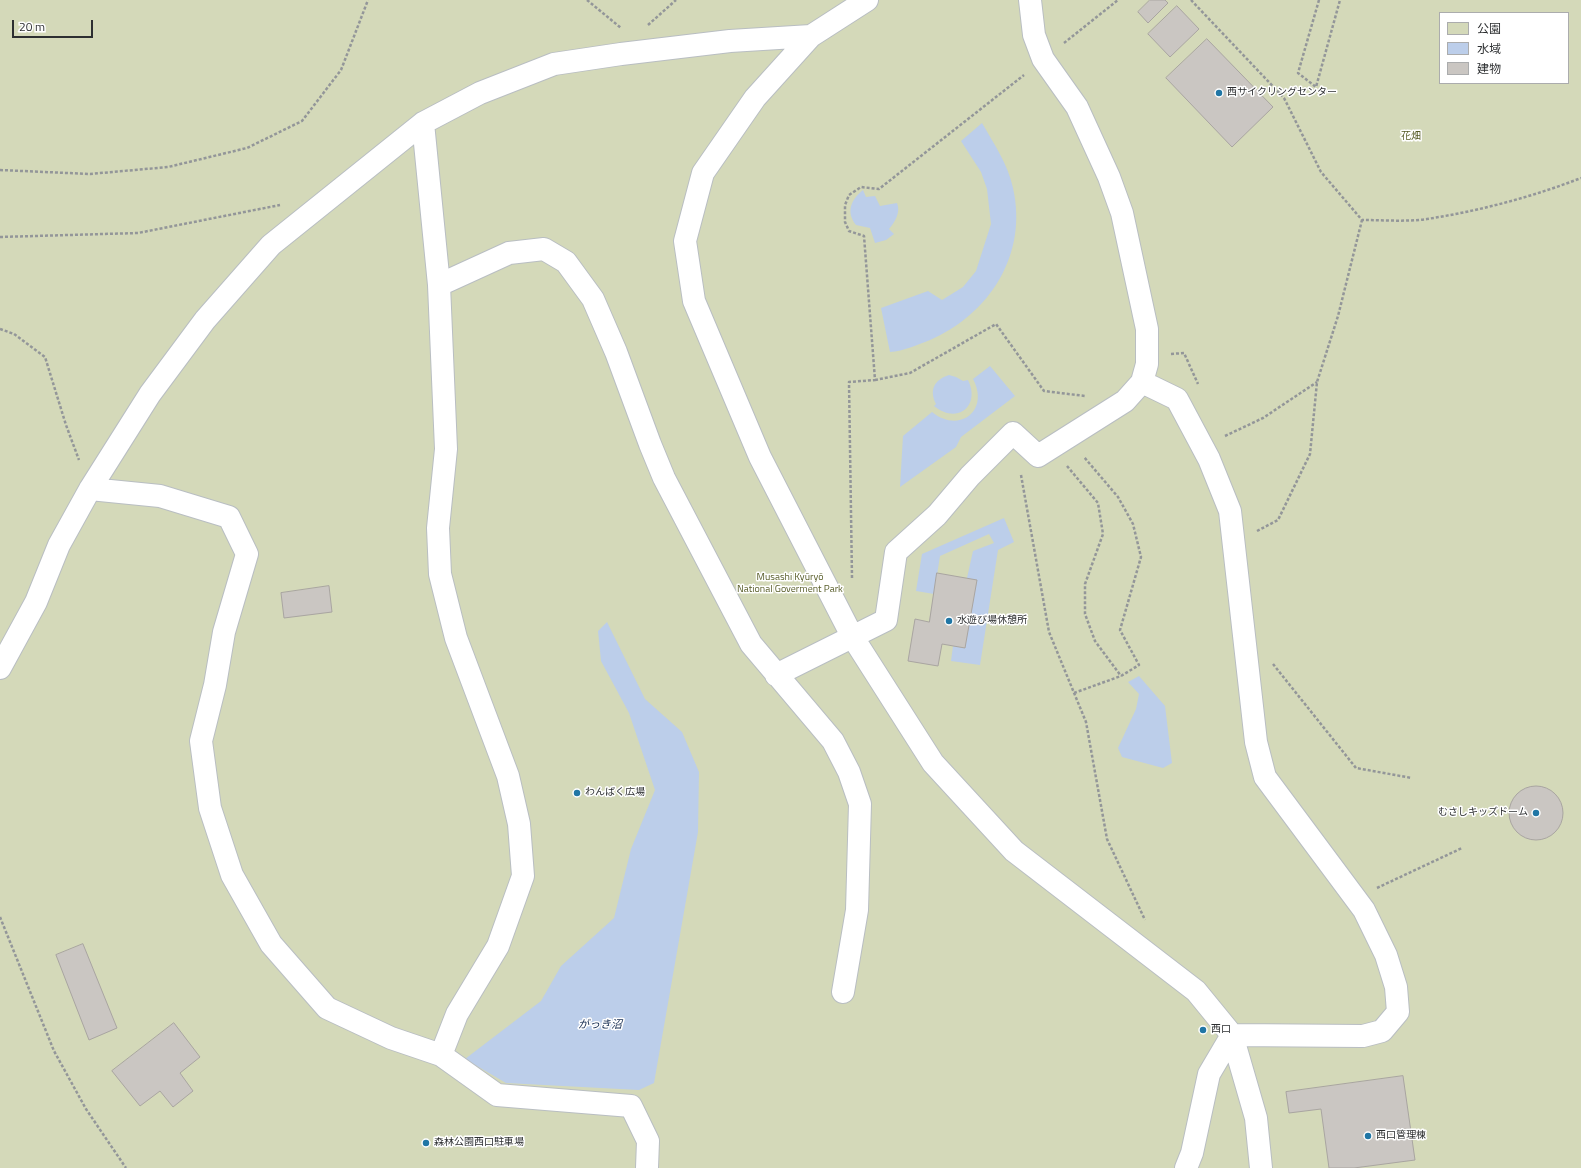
<!DOCTYPE html>
<meta charset="utf-8">
<style>
body{margin:0}
#map{position:relative;width:1581px;height:1168px;overflow:hidden;background:#f7fbfe;font-family:"Titillium Web","Noto Sans JP",sans-serif}
canvas{display:block}
.legend{position:absolute;left:1439px;top:12px;width:130px;height:72px;box-sizing:border-box;background:#fff;border:1px solid #abacad;margin:0;padding:5px 7px;list-style:none;font-size:12px;color:#2d2f31}
.legend li{display:flex;align-items:center;gap:8px;height:20px}
.legend b{width:20px;border:1px solid #abacad}
.scale{position:absolute;left:12px;top:20px;width:81px;height:18px;box-sizing:border-box;border:2px solid #2d2f31;border-top:0;padding-left:5px;font-size:12px;line-height:14px;white-space:nowrap;color:#2d2f31;-webkit-text-stroke:3px #fff;paint-order:stroke}
</style>
<div id="map">
<canvas width="1581" height="1168"></canvas>
<ul class="legend">
<li><b style="height:11px;background:#d4d9b9"></b>公園</li>
<li><b style="height:11px;background:#bcceea"></b>水域</li>
<li><b style="height:11px;background:#cac6c2"></b>建物</li>
</ul>
<div class="scale">20 m</div>
</div>
<script>
const g = document.querySelector('canvas').getContext('2d');
g.lineJoin = 'round';
function fillPath(path, color) {
  g.fillStyle = color;
  g.fill(path, 'evenodd');
}
function stroke(path, color, width, dash) {
  g.strokeStyle = color;
  g.lineWidth = width;
  g.lineCap = dash ? 'butt' : 'round';
  g.setLineDash(dash || []);
  g.stroke(path);
}
function label(font, color, halo, rows, align = 'center') {
  g.font = font + ' "Titillium Web","Noto Sans JP",sans-serif';
  g.lineWidth = 3;
  g.setLineDash([]);
  g.textBaseline = 'middle';
  g.strokeStyle = halo;
  g.fillStyle = color;
  for (const [text, x, y, turn = 0] of rows) {
    g.save();
    g.translate(x, y);
    g.rotate((+turn || 0) * Math.PI / 180);
    g.textAlign = isNaN(turn) ? turn : align;
    if (halo) g.strokeText(text, 0, 0);
    g.fillText(text, 0, 0);
    g.restore();
  }
}
const green = new Path2D(`
 M 0,0 L 1581,0 L 1581,1168 L 0,1168 ZM 1440,13 L 1568,13 L 1568,83 L 1440,83 Z`);
const water = new Path2D(`
 M 982,123 C 994,144 1008,164 1013,188 C 1028,254 990,314 930,340 C 917,345 904,351 890,352 L 881,308 L 928,291 L 942,300 L 963,287 L 976,271 L 991,224 L 987,189 L 981,172 L 961,141 Z
 M 863,190 L 866,197 L 875,196 L 880,206 L 897,203 C 901,212 895,222 889,229 L 894,234 L 886,240 L 875,243 L 870,228 L 856,225 C 845,211 852,199 863,190 Z
 M 990,366 L 1015,396 L 961,437 L 956,447 L 900,487 L 903,436 L 932,412 C 959,434 990,411 973,379 Z
 M 949,375 L 956,377 L 963,381 L 968,380 C 981,406 957,425 934,406 L 936,404 C 929,390 934,380 949,375 Z
 M 1004,518 L 1014,542 L 998,550 L 980,665 L 951,661 L 953,646 L 964,648 L 967,578 L 973,551 L 994,543 L 989,534 L 940,556 L 934,594 L 916,591 L 922,554 Z
 M 607,622 L 645,699 L 682,732 L 699,772 L 698,832 L 654,1083 L 639,1090 L 506,1083 L 465,1059 L 541,1001 L 561,966 L 614,918 L 631,849 L 655,790 L 629,713 L 601,661 L 598,631 Z
 M 1139,676 L 1165,706 L 1172,763 L 1163,768 L 1122,757 L 1118,748 L 1136,709 L 1139,694 L 1128,682 Z`);
const building = new Path2D(`
 M 1150,0 L 1165,0 L 1168,3 L 1148,23 L 1138,12 Z
 M 1177,6 L 1199,29 L 1170,57 L 1148,34 Z
 M 1207,39 L 1273,107 L 1232,147 L 1166,78 Z
 M 937,573 L 977,580 L 965,648 L 942,644 L 938,666 L 908,661 L 915,619 L 929,622 Z
 M 329,586 L 332,612 L 284,618 L 281,593 Z
 M1509 813a27 27 0 1 1 54 0a27 27 0 1 1-54 0Z
 M 83,944 L 117,1028 L 89,1040 L 56,955 Z
 M 174,1023 L 200,1057 L 180,1073 L 193,1091 L 173,1107 L 160,1091 L 140,1106 L 112,1071 Z
 M 1403,1076 L 1415,1160 L 1354,1168 L 1329,1168 L 1321,1109 L 1289,1113 L 1286,1092 Z`);
const path = new Path2D(`
 M 587,0 L 621,28
 M 1191,0 L 1284,98 L 1321,172 L 1362,220 C 1383,220 1406,222 1427,219 C 1479,211 1532,197 1581,178
 M 1319,0 L 1298,73 L 1316,87 L 1340,0
 M 648,25 L 676,0
 M 1064,43 L 1118,0
 M 0,170 L 90,174 L 168,167 L 247,148 L 302,121 L 341,70 L 368,0
 M 0,237 L 138,233 L 280,205
 M 0,329 L 14,334 L 45,357 L 66,425 L 79,460
 M 1171,354 L 1184,353 L 1198,384
 M 875,380 L 910,373 L 996,324 L 1044,391 L 1085,396
 M 1225,436 L 1263,418 L 1317,382
 M 1067,466 L 1098,503 L 1103,534 L 1085,584 L 1085,614 L 1095,641 L 1121,676
 M 1021,475 L 1049,632 L 1086,722 L 1107,839 L 1145,920
 M 1257,531 L 1278,520 L 1310,454 L 1317,382 L 1338,316 L 1362,220
 M 852,578 L 849,382 L 875,380 L 864,236 L 849,231 L 845,222 L 845,205 L 849,195 L 861,187 L 879,189 L 1024,75
 M 1273,664 L 1356,768 L 1412,778
 M 1074,693 L 1121,676 L 1139,665 L 1120,630 L 1141,557 L 1133,524 L 1118,497 L 1084,457
 M 1377,888 L 1462,848
 M 0,917 L 54,1051 L 86,1109 L 126,1168`);
const pedestrian = new Path2D(`
 M 867,0 L 811,36 L 755,98 L 703,173 L 685,241 L 694,301 L 760,457 L 852,636 L 933,763 L 1014,851 L 1196,991 L 1232,1035 L 1256,1118 L 1261,1168
 M 423,123 L 439,285 L 446,449 L 438,528 L 440,574 L 456,638 L 508,776 L 519,824 L 523,876 L 498,946 L 457,1014 L 441,1055
 M 439,285 L 509,253 L 544,249 L 566,262 L 593,299 L 616,352 L 650,444 L 664,478 L 751,644 L 833,741 L 849,772 L 860,804 L 857,910 L 843,992
 M 1142,382 L 1177,399 L 1209,459 L 1230,511 L 1256,742 L 1265,777 L 1364,910 L 1386,955 L 1396,987 L 1398,1012 L 1382,1031 L 1363,1036 L 1232,1035
 M 90,489 L 160,496 L 229,517 L 247,554 L 224,632 L 215,685 L 201,741 L 210,808 L 232,875 L 271,944 L 327,1008 L 391,1038 L 441,1055 L 497,1095 L 631,1106 L 648,1141 L 647,1168
 M 0,668 L 36,602 L 59,545 L 90,489 L 150,394 L 205,320 L 271,245 L 423,123 L 480,93 L 554,64 L 621,54 L 730,41 L 811,36
 M 776,675 L 886,620 L 896,552 L 937,515 L 970,476 L 1013,433 L 1038,456 L 1125,401 L 1142,382 L 1147,364 L 1147,329 L 1122,213 L 1109,177 L 1077,107 L 1043,59 L 1034,35 L 1030,0
 M 1186,1168 L 1192,1153 L 1209,1074 L 1232,1035`);
const markers = [
 [1219,93,4,"#2076a5"],
 [949,621,4,"#2076a5"],
 [577,793,4,"#2076a5"],
 [1536,813,4,"#2076a5"],
 [1203,1030,4,"#2076a5"],
 [1368,1136,4,"#2076a5"],
 [426,1143,4,"#2076a5"]
];
const poiNames = [
 ["西サイクリングセンター",1227,93],
 ["水遊び場休憩所",957,621],
 ["わんぱく広場",585,793],
 ["むさしキッズドーム",1528,813,"right"],
 ["西口",1211,1030],
 ["西口管理棟",1376,1136],
 ["森林公園西口駐車場",434,1143]
];
const parkNames = [
 ["花畑",1411,137],
 ["Musashi Kyūryō",790,578],
 ["National Goverment Park",790,590]
];
const waterNames = [
 ["がっき沼",600,1025]
];
fillPath(green, '#d4d9b9');
fillPath(water, '#bcceea');
fillPath(building, '#cac6c2');
stroke(building, '#a9a5a1', 1);
stroke(pedestrian, '#b9bec2', 24);
stroke(path, '#939699', 2.5, [3, 2]);
stroke(pedestrian, '#fff', 22);
for (const [x, y, r, color] of markers) {
  const dot = new Path2D();
  dot.arc(x, y, r, 0, 2 * Math.PI);
  g.fillStyle = color;
  g.fill(dot);
  stroke(dot, '#fff', 1.5);
}
label('10px', '#2d2f31', '#fff', poiNames, 'left');
label('10px', '#575c28', '#fff', parkNames);
label('italic 11px', '#132a4f', '#fff', waterNames);
</script>
